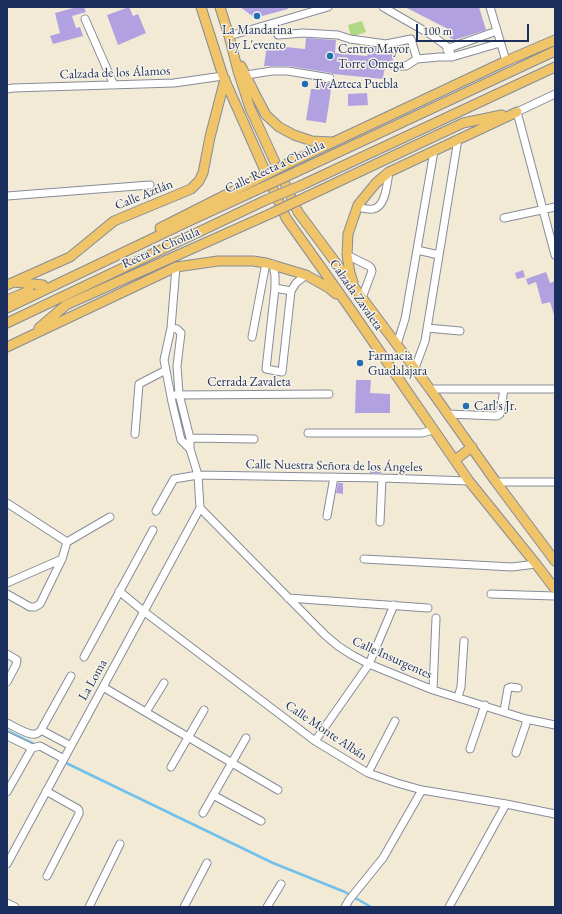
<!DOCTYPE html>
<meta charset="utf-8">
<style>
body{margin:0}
#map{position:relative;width:562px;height:914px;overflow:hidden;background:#f2ead5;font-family:"EB Garamond",serif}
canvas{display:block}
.frame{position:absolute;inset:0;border:8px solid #1b2f5e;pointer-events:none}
.scale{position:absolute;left:416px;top:24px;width:113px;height:18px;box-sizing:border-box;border:2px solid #1b2f5e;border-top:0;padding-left:5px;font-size:12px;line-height:14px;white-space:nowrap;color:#1b2f5e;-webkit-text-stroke:3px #f7f3e8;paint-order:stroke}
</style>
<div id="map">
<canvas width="562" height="914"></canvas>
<div class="frame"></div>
<div class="scale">100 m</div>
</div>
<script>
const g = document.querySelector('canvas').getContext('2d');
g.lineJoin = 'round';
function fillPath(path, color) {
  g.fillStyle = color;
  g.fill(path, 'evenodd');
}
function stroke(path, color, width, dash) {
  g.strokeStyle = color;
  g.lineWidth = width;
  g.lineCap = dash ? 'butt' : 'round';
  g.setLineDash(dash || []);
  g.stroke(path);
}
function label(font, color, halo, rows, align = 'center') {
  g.font = font + ' "EB Garamond",serif';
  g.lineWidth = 3;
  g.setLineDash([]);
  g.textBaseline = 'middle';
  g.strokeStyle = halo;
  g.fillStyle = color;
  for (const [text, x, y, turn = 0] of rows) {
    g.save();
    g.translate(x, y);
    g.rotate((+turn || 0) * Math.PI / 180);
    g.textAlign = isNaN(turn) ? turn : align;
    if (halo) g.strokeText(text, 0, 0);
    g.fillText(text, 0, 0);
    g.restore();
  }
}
const green = new Path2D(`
 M 362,21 L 366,32 L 351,37 L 348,25 Z`);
const stream = new Path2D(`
 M 7,731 L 36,745
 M 64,762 L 273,863 L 345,892 L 371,907`);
const building = new Path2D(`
 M 77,7 L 84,7 L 86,12 L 72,16 L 76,28 L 80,27 L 83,36 L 53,44 L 50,36 L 60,33 L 55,13 Z
 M 129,7 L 133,16 L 138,14 L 146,33 L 118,45 L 107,15 Z
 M 240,7 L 288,7 L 288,9 L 255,18 Z
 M 405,7 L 479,7 L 486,30 L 454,40 L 449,37 L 446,28 Z
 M 306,38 L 336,40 L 335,53 L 367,56 L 369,51 L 372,47 L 386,49 L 390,48 L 392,52 L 393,61 L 390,63 L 388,68 L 384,71 L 383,79 L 333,74 L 331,73 L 289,66 L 264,66 L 267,45 L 305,49 Z
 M 316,81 L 329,83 L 332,83 L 326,123 L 306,120 L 311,89 L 314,89 Z
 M 367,93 L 368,105 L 348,106 L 348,94 Z
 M 523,270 L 525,277 L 517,279 L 515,273 Z
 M 546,272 L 550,283 L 555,281 L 555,315 L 554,315 L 550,302 L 542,304 L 536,282 L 528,285 L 526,279 Z
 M 356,380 L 371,380 L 370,393 L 390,394 L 390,413 L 355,413 Z
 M 370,467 L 381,467 L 381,473 L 370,473 Z
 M 338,483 L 343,483 L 343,494 L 336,493 Z`);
const minor = new Path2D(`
 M 383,7 L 409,22 L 430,34 L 449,48 L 452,57
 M 490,7 L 506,61
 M 85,19 L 114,85
 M 274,23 L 278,35 L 303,33 L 338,35 L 350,39 L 386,44 L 411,39 L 417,59
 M 229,36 L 328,7
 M 447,50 L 449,48 L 497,31
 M 394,66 L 406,66 L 417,59 L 439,57 L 452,57 L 500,43
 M 246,75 L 272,71 L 288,71 L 330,78
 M 7,89 L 13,88 L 174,83 L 223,76
 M 555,94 L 517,112 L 555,255
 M 7,196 L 150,185
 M 357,207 C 362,208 369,210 373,209 C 386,207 387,183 389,172
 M 504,218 L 555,207
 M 417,250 L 439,255
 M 347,255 L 369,266 L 371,268 L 372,271 L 362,298
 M 273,264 L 275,276 L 275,288 L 266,369 L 282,372 L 291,291 L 296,283 L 306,275
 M 176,267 L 171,328 L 164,360 L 172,402 L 181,440 L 190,449
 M 275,288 L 291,291
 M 427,328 L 460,331
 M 252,337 L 266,263
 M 397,344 L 405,319 L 434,151
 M 415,368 L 425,341 L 458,139
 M 430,389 L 555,389
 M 175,395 L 329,394
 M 448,414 L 497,416 L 500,414 L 504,389
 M 308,433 L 422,433 L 433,430
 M 135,434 L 139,384 L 166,370
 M 190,438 L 254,439
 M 496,482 L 555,482
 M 7,503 L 67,542
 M 200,508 L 325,635 L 338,646 L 352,655 L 369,664 L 433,690 L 526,719 L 555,725
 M 156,511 L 174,479 L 198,475 L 382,478 L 469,481
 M 327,516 L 334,477
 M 380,522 L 382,478
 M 67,542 L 110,517
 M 364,559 L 512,567 L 536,564
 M 7,583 L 62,559
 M 119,591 L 142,610 L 315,741 L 368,773 L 397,783 L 422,790 L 506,804 L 555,814
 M 7,594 L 30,607 L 35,607 L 40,604 L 62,559 L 67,542
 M 491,594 L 555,596
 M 288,598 L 428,608
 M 7,654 L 17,660 L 16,665 L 7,682
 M 84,657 L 153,530
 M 103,687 L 278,790
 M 433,690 L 436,618
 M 458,697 L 461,687 L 464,641
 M 504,711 L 508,688 L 511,687 L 518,688
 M 146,712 L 164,683
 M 7,723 C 13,726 29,736 36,734 C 38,733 40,732 41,730
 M 7,736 L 32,748
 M 315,741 L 369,664 L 394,605
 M 71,746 L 41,730 L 71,676
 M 470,749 L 485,705
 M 516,753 L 526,724 L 526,719
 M 171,767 L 204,710
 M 368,773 L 395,721
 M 46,791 L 78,809 L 79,811 L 79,814 L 47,876
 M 7,792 L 32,748 L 40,746 L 64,759
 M 213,795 L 261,821
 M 203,813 L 246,738
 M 7,864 L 200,508 L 198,475 L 190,449 L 190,438 L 179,394 L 177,366 L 181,333 L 177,329 L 171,328
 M 7,903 L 15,907
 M 89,907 L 120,844
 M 184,907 L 207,863
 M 267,907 L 281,884
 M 345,907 L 349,900 L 383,858 L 422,790
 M 449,907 L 506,804`);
const major = new Path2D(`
 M 201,7 L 223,76 L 286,218 L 347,304 L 469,481 L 536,564 L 555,589
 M 220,7 L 229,36 L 238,71 L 250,108 L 298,212 L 430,389 L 496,482 L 555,561
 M 241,66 L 256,96 L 266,115 L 279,127 L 294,135 L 312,141 L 332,142
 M 291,162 L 506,61 L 555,40
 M 296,172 L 555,51
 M 302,185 L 555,67
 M 308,196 L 463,123 L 502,115
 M 160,228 L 257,179
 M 14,282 L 43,285
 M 353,282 L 350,273 L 347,255 L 348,234 L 358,205 L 376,183 L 389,172 L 517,112
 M 7,285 L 70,257 L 114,221 L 191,189 L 199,181 L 203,173 L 210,137 L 225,79
 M 7,300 L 29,291
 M 7,308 L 187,222 L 261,188
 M 7,323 L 266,200
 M 39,328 L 66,305 L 272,213
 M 7,347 L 176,267 L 218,261 L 253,261 L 266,263 L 306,275 L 329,288 L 336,294
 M 455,460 L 472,447`);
const majorBridge = new Path2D(`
 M 257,179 L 291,162
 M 261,188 L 296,172
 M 266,200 L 302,185
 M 272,213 L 308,196`);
const markers = [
 [257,16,4,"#1f6fb2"],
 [330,56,4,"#1f6fb2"],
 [305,84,4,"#1f6fb2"],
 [360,363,4,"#1f6fb2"],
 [466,406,4,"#1f6fb2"]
];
const poiNames = [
 ["La Mandarina",257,30,"center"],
 ["by L'evento",257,45,"center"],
 ["Centro Mayor",338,49],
 ["Torre Omega",338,64],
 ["Tv Azteca Puebla",313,84],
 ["Farmacia",368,356],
 ["Guadalajara",368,371],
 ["Carl's Jr.",474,406]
];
const streetNames = [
 ["Calzada de los Álamos",115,73,-2],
 ["Calle Recta a Cholula",275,167,-25],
 ["Calle Aztlán",144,195,-22],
 ["Recta A Cholula",161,248,-24],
 ["Calzada Zavaleta",356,295,55],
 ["Cerrada Zavaleta",249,382],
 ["Calle Nuestra Señora de los Ángeles",334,466,1],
 ["Calle Insurgentes",392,658,24],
 ["La Loma",93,680,-61],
 ["Calle Monte Albán",326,731,34]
];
fillPath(green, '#afd883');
stroke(stream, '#72c0ec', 2.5);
fillPath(building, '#b2a1e1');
stroke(minor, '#868c9a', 9);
stroke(major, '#868c9a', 11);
stroke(minor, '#fff', 7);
stroke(major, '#f0c469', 9);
stroke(majorBridge, '#868c9a', 11, []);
stroke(majorBridge, '#f0c469', 9);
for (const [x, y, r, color] of markers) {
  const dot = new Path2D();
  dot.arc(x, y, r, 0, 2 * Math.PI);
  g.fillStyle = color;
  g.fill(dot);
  stroke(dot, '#f7f3e8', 1.5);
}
label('13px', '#1b2f5e', '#f7f3e8', poiNames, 'left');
label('13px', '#1b2f5e', '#f7f3e8', streetNames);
</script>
